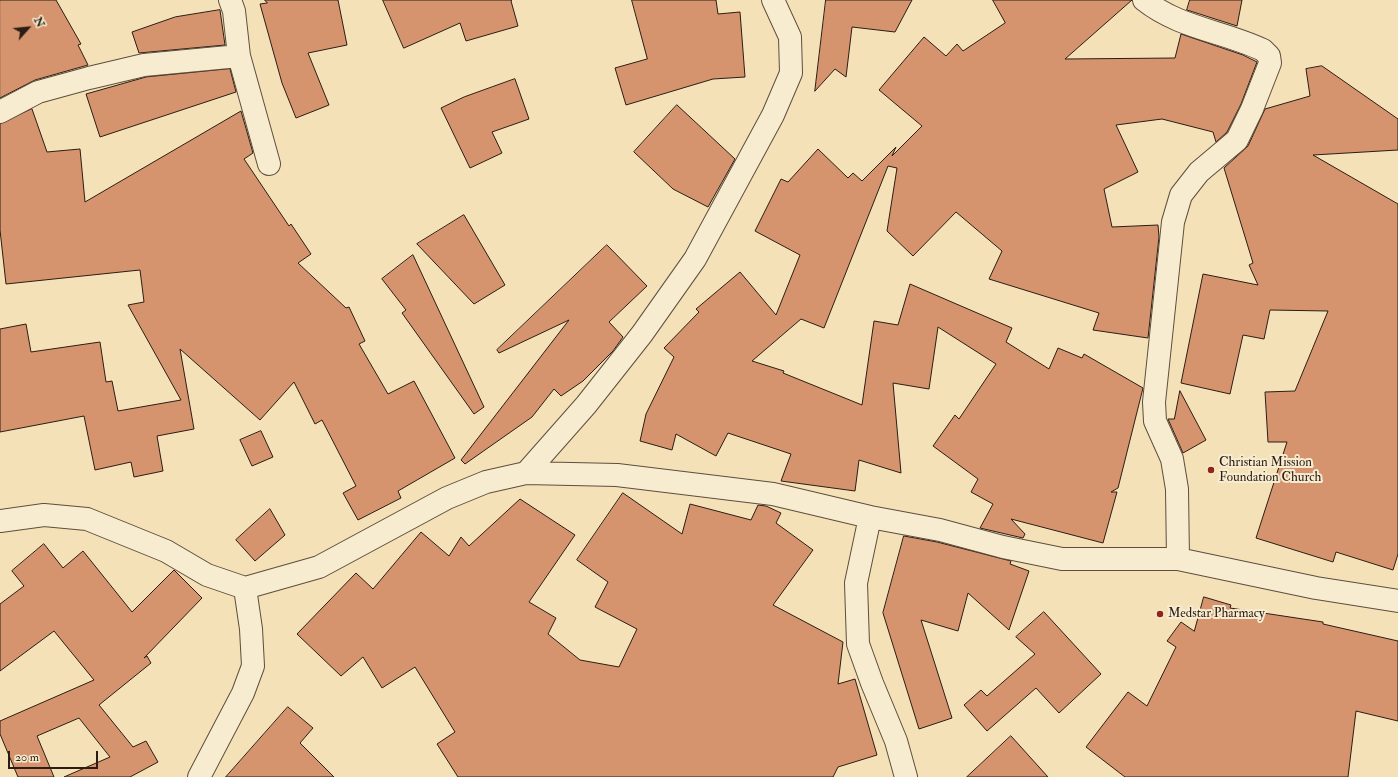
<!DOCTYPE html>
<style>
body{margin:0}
#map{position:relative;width:1398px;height:777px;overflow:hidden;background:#f4e1b7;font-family:"IM FELL Double Pica",serif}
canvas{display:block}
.north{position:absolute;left:8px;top:8px;width:40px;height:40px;-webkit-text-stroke:3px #f8ecd0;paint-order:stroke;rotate:63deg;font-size:11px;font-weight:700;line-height:16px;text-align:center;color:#2b1d15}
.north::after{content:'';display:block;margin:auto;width:14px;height:18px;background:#2b1d15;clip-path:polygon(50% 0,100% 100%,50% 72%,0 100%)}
.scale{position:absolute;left:8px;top:751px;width:90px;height:18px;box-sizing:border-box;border:2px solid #2b1d15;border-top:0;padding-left:5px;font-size:12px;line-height:14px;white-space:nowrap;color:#2b1d15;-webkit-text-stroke:3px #f8ecd0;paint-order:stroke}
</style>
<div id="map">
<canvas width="1398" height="777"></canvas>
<div class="north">N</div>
<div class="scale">20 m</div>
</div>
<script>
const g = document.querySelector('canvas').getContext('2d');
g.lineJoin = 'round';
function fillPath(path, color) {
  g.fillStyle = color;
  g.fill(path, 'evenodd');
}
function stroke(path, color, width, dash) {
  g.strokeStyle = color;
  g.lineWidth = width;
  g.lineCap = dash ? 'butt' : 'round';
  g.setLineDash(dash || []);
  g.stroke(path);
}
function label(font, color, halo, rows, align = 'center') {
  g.font = font + ' "IM FELL Double Pica",serif';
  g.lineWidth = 4;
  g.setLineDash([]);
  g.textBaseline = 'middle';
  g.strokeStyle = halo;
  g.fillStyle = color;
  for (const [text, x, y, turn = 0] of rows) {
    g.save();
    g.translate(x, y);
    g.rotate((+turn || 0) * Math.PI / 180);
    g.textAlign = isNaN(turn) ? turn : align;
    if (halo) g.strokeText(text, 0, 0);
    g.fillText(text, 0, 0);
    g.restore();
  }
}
const building = new Path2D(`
 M 0,0 L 56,0 L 81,44 L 78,45 L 88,65 L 35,80 L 0,98 Z
 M 265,0 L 338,0 L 347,45 L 308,53 L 329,105 L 296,118 L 282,83 L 260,4 L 267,3 Z
 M 383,0 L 512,0 L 511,1 L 518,26 L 466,41 L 460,23 L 404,48 Z
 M 632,0 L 716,0 L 718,14 L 740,12 L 745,77 L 713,79 L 626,105 L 615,68 L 647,59 Z
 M 826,0 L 912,0 L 895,32 L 852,27 L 846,77 L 835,69 L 815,91 Z
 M 993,0 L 1132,0 L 1065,59 L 1175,58 L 1181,34 L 1243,55 L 1257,62 L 1241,104 L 1227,132 L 1216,142 L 1213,132 L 1162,119 L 1116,125 L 1138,172 L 1104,189 L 1112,227 L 1158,225 L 1159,237 L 1148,338 L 1093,330 L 1099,313 L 989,279 L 1002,251 L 956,212 L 913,256 L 887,231 L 897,168 L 888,166 L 824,328 L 801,319 L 752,361 L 784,371 L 783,373 L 862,405 L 874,321 L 898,325 L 910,284 L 1012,328 L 1006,342 L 1049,369 L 1058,348 L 1082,358 L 1084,354 L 1143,388 L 1118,488 L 1111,492 L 1117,492 L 1103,543 L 1011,519 L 1025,534 L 1023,538 L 980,528 L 993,504 L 971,492 L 978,479 L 933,446 L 955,415 L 959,419 L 996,364 L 938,327 L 929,389 L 893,383 L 901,473 L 859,460 L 855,491 L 781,481 L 791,454 L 728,433 L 716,456 L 676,434 L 672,450 L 640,441 L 646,414 L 674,357 L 664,348 L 699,312 L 696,309 L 740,272 L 776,315 L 800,255 L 755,231 L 781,179 L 788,182 L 818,149 L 848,178 L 853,173 L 862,181 L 896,147 L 892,156 L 922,126 L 879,90 L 924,37 L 946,56 L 957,44 L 963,51 L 1005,23 Z
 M 1190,0 L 1242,0 L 1237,26 L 1187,10 Z
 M 220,10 L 225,45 L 139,53 L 132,32 L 175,17 Z
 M 1322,66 L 1398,119 L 1398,150 L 1313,155 L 1398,204 L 1398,554 L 1393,570 L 1336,552 L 1333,562 L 1256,538 L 1287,442 L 1268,442 L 1265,392 L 1295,391 L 1328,311 L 1270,310 L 1264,339 L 1243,335 L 1230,394 L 1181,383 L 1203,274 L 1258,285 L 1249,265 L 1253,263 L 1224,168 L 1248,146 L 1265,109 L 1310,96 L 1306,69 Z
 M 230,69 L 236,92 L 100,137 L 86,94 L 146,77 Z
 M 515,79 L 529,119 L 492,132 L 502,153 L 470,168 L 441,108 L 464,97 Z
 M 677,105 L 735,159 L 708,207 L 673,189 L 634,152 Z
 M 32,109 L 47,152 L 80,149 L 85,202 L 241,111 L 253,153 L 244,159 L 289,226 L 291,224 L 311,254 L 298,263 L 346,308 L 349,307 L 365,341 L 359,344 L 388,394 L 414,381 L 455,458 L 398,491 L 401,498 L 358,520 L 343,493 L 356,486 L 322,420 L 315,424 L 294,382 L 260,420 L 180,349 L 194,429 L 157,436 L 163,471 L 134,477 L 131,462 L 95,470 L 84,416 L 0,432 L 0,329 L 26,324 L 31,352 L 100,342 L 106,382 L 112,381 L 118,411 L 181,400 L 128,305 L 144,302 L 140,270 L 6,284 L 0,230 L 0,124 Z
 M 464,215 L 505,285 L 474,304 L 417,244 Z
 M 607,245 L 647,286 L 609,322 L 623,337 L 613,351 L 583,381 L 561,396 L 554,389 L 532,417 L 465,464 L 461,460 L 569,320 L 499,353 L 497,350 Z
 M 413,255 L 484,407 L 474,414 L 402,313 L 406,310 L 382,279 Z
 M 1180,391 L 1206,440 L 1183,453 L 1168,419 L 1174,419 Z
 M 261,431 L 273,457 L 252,466 L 240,440 Z
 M 623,493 L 682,534 L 690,504 L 751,520 L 758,505 L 766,506 L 781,513 L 776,523 L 813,550 L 773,605 L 843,642 L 838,684 L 855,679 L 877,755 L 838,767 L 833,777 L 458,777 L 437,744 L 455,732 L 415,667 L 382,688 L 363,657 L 341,676 L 297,634 L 356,573 L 373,589 L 421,532 L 449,556 L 461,537 L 469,546 L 520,499 L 575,535 L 529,602 L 556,618 L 548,634 L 580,660 L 619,667 L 637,629 L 595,607 L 608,582 L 577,560 Z
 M 270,509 L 285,535 L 255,561 L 236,540 Z
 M 904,536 L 937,542 L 1011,561 L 1010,564 L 1029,571 L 1009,630 L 968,593 L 958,631 L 921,620 L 952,718 L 919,729 L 883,613 Z
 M 44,544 L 63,568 L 83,551 L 132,612 L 174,570 L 202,598 L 144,658 L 147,656 L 151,663 L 99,705 L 133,747 L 146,741 L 158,762 L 130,777 L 64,777 L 110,757 L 79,718 L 37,736 L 54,777 L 18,777 L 0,734 L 0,721 L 94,680 L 54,631 L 0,671 L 0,604 L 24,586 L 12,571 Z
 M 1204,597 L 1231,605 L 1230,608 L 1323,622 L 1323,624 L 1398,641 L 1398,721 L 1356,711 L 1348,777 L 1125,777 L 1086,747 L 1128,692 L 1147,706 L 1176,647 L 1167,641 L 1181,622 L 1194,631 Z
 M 1044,612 L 1101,674 L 1059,713 L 1036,688 L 987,731 L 964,705 L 981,690 L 987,696 L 1035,654 L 1016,637 Z
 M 288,707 L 313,728 L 300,743 L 334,777 L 226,777 Z
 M 1011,736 L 1048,777 L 967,777 Z`);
const minor = new Path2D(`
 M 230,0 L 234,11 L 239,56 L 269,164
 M 1144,0 C 1179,28 1223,31 1263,50 L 1269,56 L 1270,63 L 1252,109 L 1237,140 L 1199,172 L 1181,195 L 1173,222 L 1154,402 L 1155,421 L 1172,459 L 1177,489 L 1178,559
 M 0,112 L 38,92 L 89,78 L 144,65 L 239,56
 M 526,473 L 586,405 L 642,334 L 695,259 L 773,115 L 791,73 L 790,37 L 773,0
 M 870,517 L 856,583 L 858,644 L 872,683 L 896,741 L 906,777
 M 0,521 L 44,515 L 87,519 L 166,551 L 207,575 L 245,588 L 319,567 L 447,498 L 486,482 L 526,473 L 617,475 L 773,494 L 870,517 L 940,530 L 1003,547 L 1062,559 L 1178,559 L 1316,588 L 1398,601
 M 199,777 L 243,693 L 253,666 L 251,629 L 245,588`);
const markers = [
 [1211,470,4,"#8f2418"],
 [1160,614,4,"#8f2418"]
];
const poiNames = [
 ["Christian Mission",1219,463],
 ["Foundation Church",1219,478],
 ["Medstar Pharmacy",1168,614]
];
fillPath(building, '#d5946e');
stroke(building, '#2b1d15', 1);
stroke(minor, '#5d4e3e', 24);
stroke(minor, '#f8ecd0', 22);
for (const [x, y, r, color] of markers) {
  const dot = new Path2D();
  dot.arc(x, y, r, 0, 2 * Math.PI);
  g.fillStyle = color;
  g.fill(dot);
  stroke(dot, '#f8ecd0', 1.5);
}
label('13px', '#2b1d15', '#f8ecd0', poiNames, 'left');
</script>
